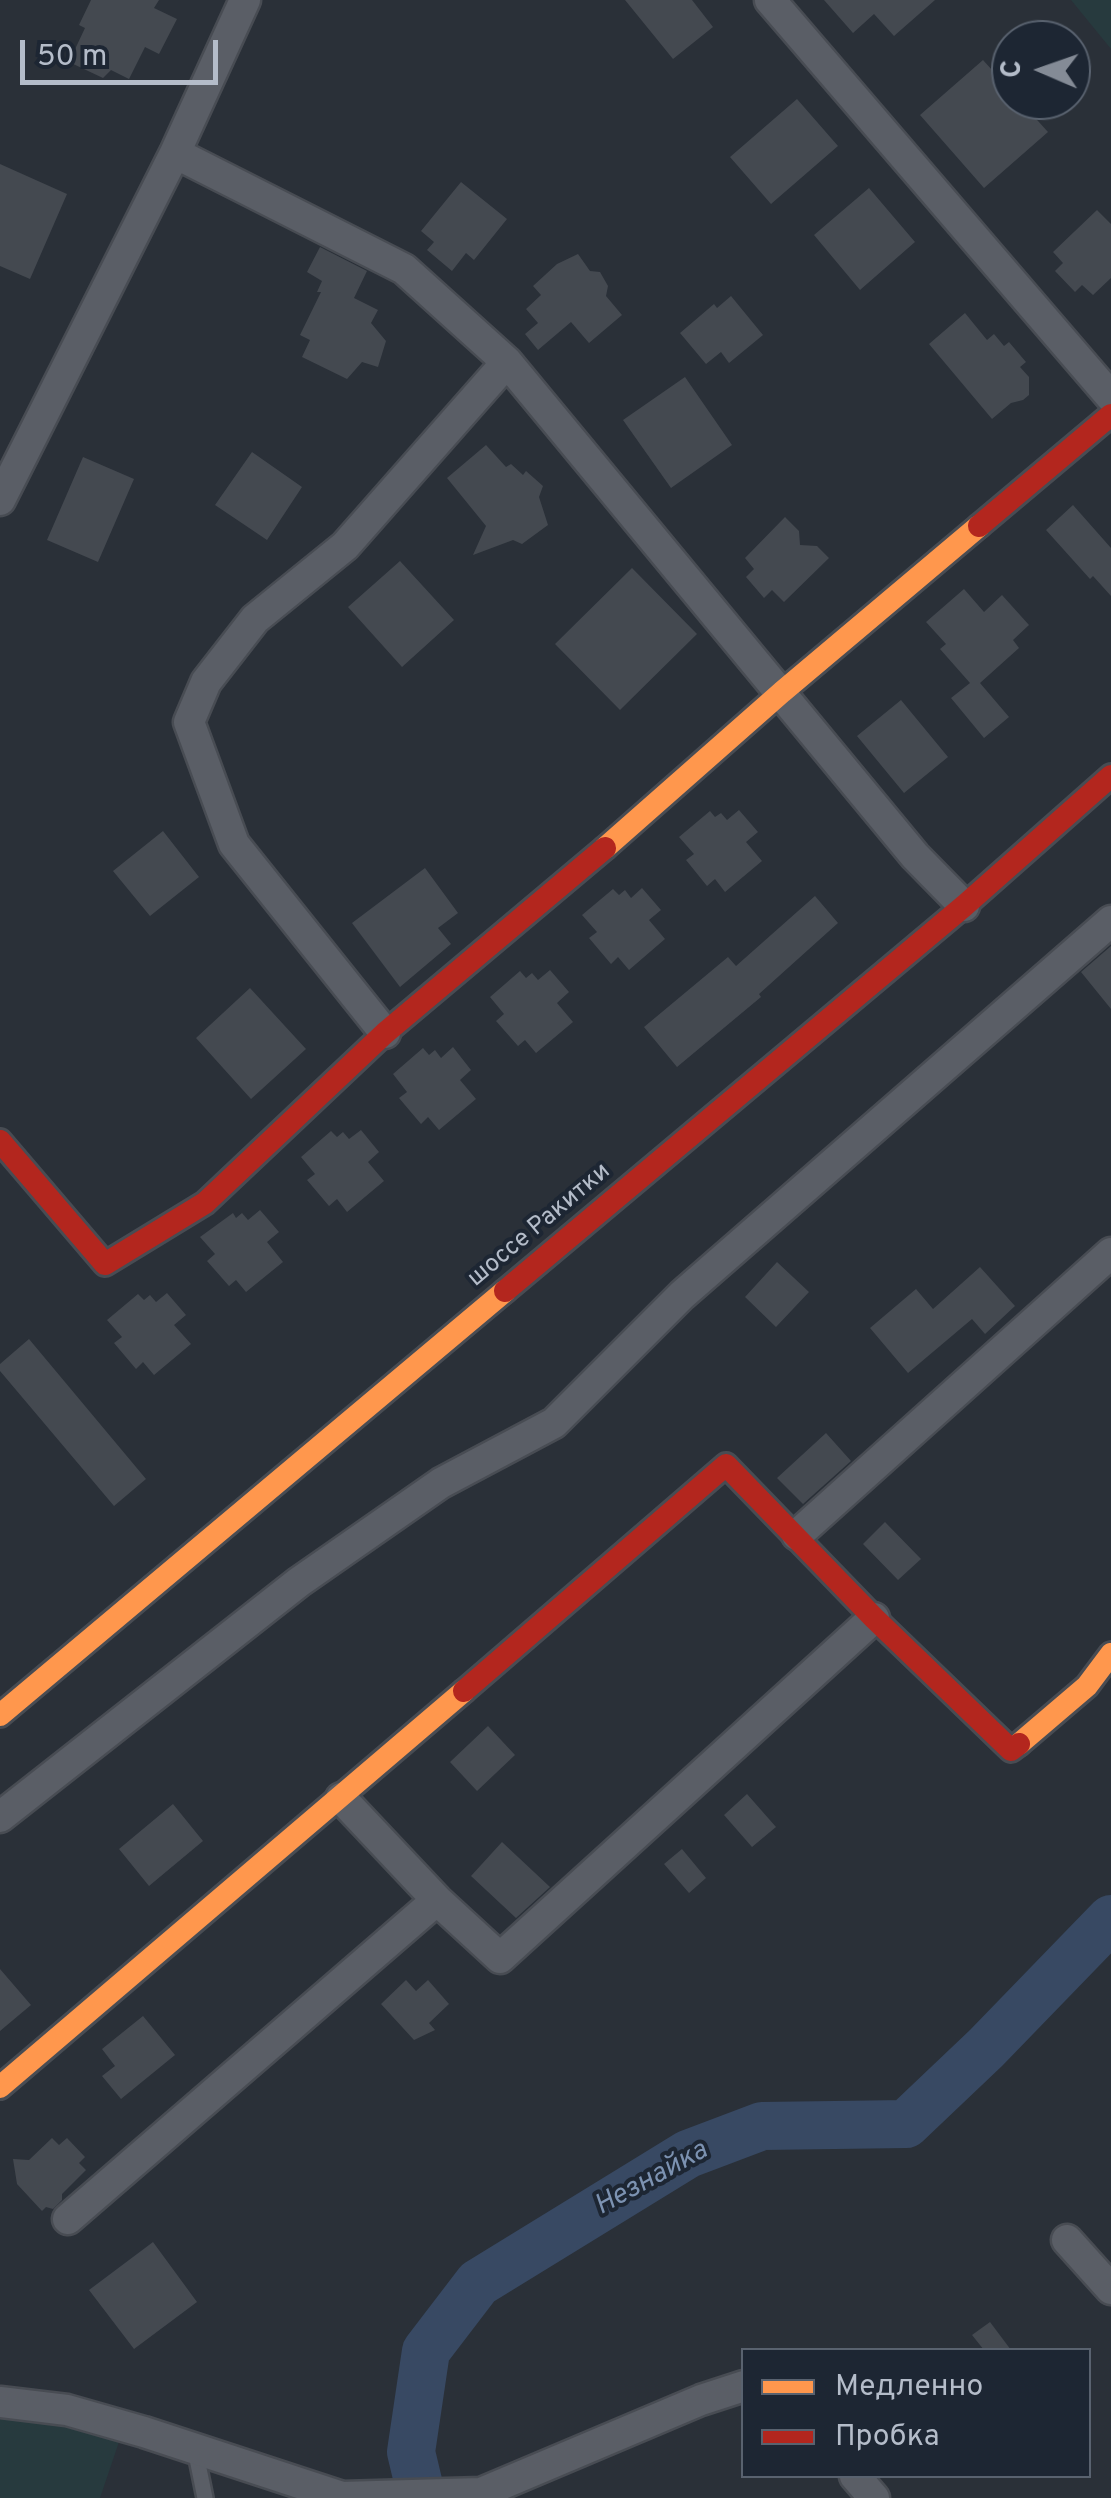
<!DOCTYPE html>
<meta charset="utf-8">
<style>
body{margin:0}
#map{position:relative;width:1111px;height:2498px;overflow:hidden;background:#2a3038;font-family:Overpass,sans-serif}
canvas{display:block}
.legend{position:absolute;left:741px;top:2348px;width:350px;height:130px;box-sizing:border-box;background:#1d2633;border:2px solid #59626f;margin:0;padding:12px 18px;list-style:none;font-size:30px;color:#b4bcc9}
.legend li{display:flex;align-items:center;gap:20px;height:50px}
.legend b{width:50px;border:2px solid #59626f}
.north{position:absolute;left:991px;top:20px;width:100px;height:100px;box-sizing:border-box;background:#1d2633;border:2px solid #59626f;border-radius:50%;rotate:272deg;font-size:28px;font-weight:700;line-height:40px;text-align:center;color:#b4bcc9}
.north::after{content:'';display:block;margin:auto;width:35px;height:45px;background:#848b96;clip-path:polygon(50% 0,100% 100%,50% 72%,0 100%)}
.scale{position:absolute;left:20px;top:40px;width:198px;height:45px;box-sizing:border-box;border:5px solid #b4bcc9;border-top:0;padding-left:12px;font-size:30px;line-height:35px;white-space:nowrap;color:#b4bcc9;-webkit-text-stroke:8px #1d2633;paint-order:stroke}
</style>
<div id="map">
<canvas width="1111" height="2498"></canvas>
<ul class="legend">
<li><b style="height:12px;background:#ff974d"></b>Медленно</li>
<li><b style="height:12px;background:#b3261e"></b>Пробка</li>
</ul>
<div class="north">С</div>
<div class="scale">50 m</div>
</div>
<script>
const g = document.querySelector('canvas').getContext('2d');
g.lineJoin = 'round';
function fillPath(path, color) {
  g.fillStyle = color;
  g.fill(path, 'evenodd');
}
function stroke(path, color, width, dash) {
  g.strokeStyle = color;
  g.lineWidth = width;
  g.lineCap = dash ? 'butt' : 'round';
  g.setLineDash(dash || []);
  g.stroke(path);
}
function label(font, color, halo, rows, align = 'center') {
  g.font = font + ' Overpass,sans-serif';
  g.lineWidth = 8;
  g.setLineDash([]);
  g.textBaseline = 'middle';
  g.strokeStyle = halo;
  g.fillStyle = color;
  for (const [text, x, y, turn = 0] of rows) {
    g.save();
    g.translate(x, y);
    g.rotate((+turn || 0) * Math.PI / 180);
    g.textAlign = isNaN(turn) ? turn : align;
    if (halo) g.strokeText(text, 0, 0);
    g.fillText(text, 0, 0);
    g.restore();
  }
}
const green = new Path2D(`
 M 1071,0 L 1111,0 L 1111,49 Z
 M 0,2405 L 120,2439 L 100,2498 L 0,2498 Z`);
const river = new Path2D(`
 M 422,2498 L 411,2452 L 426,2351 L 478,2283 L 688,2154 L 762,2126 L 906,2124 L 986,2048 L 1111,1919`);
const building = new Path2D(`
 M 91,0 L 159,0 L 154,8 L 177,19 L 159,54 L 145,47 L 129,79 L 111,70 L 103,78 L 69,62 L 85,28 L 79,25 Z
 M 625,0 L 692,0 L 713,27 L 673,59 Z
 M 824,0 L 935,0 L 894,36 L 874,14 L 853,33 Z
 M 983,60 L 1011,91 L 1011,100 L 1019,100 L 1048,132 L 984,188 L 920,115 Z
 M 797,99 L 838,146 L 771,204 L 730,157 Z
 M 0,164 L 67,194 L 30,279 L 0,266 Z
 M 461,182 L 507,219 L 474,260 L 466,253 L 452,271 L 427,250 L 434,242 L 421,231 Z
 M 869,188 L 915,242 L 860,290 L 814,235 Z
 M 1097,210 L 1111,224 L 1111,278 L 1093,295 L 1082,285 L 1075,292 L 1055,271 L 1063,263 L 1053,252 Z
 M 320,247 L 367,271 L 354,298 L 378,310 L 371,323 L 386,341 L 378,367 L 362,362 L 347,379 L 302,357 L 310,340 L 300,335 L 321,292 L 317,292 L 322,281 L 307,272 Z
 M 578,254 L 590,271 L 600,272 L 608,286 L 606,296 L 622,315 L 589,343 L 571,322 L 538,350 L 525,334 L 538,323 L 526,309 L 541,295 L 533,286 L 557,264 Z
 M 731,296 L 763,335 L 729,363 L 721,352 L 706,364 L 680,333 L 714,304 L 717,308 Z
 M 965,313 L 987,340 L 994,334 L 1004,346 L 1009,342 L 1026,362 L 1020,367 L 1029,377 L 1029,395 L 1023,400 L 1011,403 L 992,419 L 929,344 Z
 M 685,377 L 732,445 L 671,488 L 623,420 Z
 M 486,445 L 506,467 L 511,464 L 523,475 L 526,471 L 543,486 L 539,497 L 548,525 L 522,544 L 513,540 L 473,555 L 486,526 L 447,478 Z
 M 252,452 L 302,487 L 267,540 L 215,505 Z
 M 83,457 L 134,479 L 98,562 L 47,540 Z
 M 1073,505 L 1111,548 L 1111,596 L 1093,576 L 1090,579 L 1046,530 Z
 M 785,517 L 799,531 L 800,545 L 817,546 L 829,558 L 784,602 L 772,590 L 764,598 L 746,577 L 754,569 L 745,558 Z
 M 400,561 L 454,620 L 402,667 L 348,607 Z
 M 632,568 L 697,634 L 620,710 L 555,644 Z
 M 964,589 L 984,612 L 1002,595 L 1029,625 L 1013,640 L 1019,648 L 980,683 L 1009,717 L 984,738 L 951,698 L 970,683 L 940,649 L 946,644 L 926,622 Z
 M 901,700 L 948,757 L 904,793 L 857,736 Z
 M 739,810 L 758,832 L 746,842 L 762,861 L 725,892 L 715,879 L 707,886 L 686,860 L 694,854 L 679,837 L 710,811 L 715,817 L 721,813 L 727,820 Z
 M 163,831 L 199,877 L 150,916 L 113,871 Z
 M 425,868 L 458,913 L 438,928 L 451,944 L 400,987 L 352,923 Z
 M 642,888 L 661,910 L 649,920 L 665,939 L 629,970 L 618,957 L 611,964 L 589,938 L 597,932 L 582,915 L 613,889 L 619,895 L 625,890 L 631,898 Z
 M 815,896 L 838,923 L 759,994 L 761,997 L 677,1067 L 644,1027 L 728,957 L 736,966 Z
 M 1111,946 L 1111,1009 L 1081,972 Z
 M 550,970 L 569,992 L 557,1003 L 573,1022 L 536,1053 L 525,1040 L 518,1046 L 496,1021 L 504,1014 L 490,997 L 520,971 L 526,978 L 532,973 L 538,980 Z
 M 250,988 L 306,1049 L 251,1099 L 196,1038 Z
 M 453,1047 L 471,1070 L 460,1080 L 476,1099 L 439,1130 L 428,1117 L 421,1124 L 399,1098 L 407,1092 L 393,1074 L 423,1048 L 429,1055 L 435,1050 L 441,1058 Z
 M 361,1130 L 379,1152 L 368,1162 L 384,1181 L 347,1212 L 337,1199 L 329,1206 L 307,1180 L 315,1174 L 301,1157 L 331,1131 L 337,1137 L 343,1132 L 349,1139 Z
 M 260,1210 L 279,1232 L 267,1242 L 283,1262 L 246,1292 L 236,1280 L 229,1286 L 207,1261 L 215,1254 L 200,1237 L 233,1213 L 236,1218 L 242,1213 L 248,1220 Z
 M 777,1262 L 809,1292 L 776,1327 L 745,1297 Z
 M 980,1267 L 1015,1306 L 985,1334 L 972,1319 L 908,1373 L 870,1328 L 916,1289 L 933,1309 Z
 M 167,1293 L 186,1315 L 174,1325 L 191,1344 L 154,1375 L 143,1362 L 136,1369 L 114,1343 L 122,1337 L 107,1320 L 138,1294 L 144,1300 L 150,1295 L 156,1302 Z
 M 29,1339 L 146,1479 L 114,1506 L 0,1371 L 0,1364 Z
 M 826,1433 L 851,1461 L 803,1504 L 777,1478 Z
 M 885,1522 L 921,1559 L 898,1580 L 863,1544 Z
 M 488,1726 L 515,1755 L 477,1791 L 450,1762 Z
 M 747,1794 L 776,1827 L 752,1847 L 724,1815 Z
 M 173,1804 L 203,1841 L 149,1886 L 119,1849 Z
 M 502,1842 L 550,1887 L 516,1918 L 471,1876 Z
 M 682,1849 L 706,1878 L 689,1893 L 664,1864 Z
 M 0,1969 L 31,2005 L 0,2031 Z
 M 406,1980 L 416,1991 L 428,1980 L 449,2004 L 429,2023 L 435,2030 L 414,2040 L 381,2004 Z
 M 143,2016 L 175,2055 L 121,2099 L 102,2076 L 115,2066 L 102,2049 Z
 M 52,2138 L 59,2145 L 67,2138 L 85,2157 L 79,2163 L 86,2170 L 62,2194 L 62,2200 L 53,2209 L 46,2207 L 42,2211 L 17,2184 L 13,2159 L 29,2160 Z
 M 153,2242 L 197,2302 L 134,2349 L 89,2290 Z
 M 990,2322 L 1011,2350 L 984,2350 L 972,2335 Z`);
const lane = new Path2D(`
 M 195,2449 L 205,2498`);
const street = new Path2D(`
 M 770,0 L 1111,397
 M 175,153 L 404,269 L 507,362 L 915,856 L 964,906
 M 0,500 L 175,153 L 245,0
 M 385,1033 L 234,844 L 189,722 L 206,682 L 255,619 L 345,546 L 507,362
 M 797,1535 L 1111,1253
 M 341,1798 L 437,1900 L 500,1958 L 874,1618
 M 0,1817 L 299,1582 L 441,1483 L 554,1423 L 682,1295 L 1111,921
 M 68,2219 L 437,1900
 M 1067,2240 L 1111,2289
 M 0,2402 L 67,2410 L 144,2432 L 342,2497 L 481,2493 L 701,2400 L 744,2386
 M 855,2476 L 874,2498`);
const slow = new Path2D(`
 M 605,848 L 782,692 L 979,526
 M 0,1715 L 505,1291
 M 1019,1744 L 1087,1686 L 1111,1654
 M 0,2087 L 464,1691`);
const jam = new Path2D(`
 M 979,526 L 1111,415
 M 0,1141 L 105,1264 L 205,1203 L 385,1033 L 605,848
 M 505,1291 L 964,906 L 1111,776
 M 464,1691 L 726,1465 L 874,1618 L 1011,1750 L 1019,1744`);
const streetNames = [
 ["шоссе Ракитки",540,1226,-40]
];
const waterNames = [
 ["Незнайка",652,2180,-29]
];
fillPath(green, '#273a3e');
stroke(river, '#384963', 48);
fillPath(building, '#444950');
stroke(lane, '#484c53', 20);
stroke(street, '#484c53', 35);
stroke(slow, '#484c53', 28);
stroke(jam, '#484c53', 28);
stroke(lane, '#5a5e66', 15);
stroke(street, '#5a5e66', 30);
stroke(slow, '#ff974d', 22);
stroke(jam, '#b3261e', 22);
label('25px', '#b4bcc9', '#1d2633', streetNames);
label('italic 28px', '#7c92b1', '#1d2633', waterNames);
</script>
